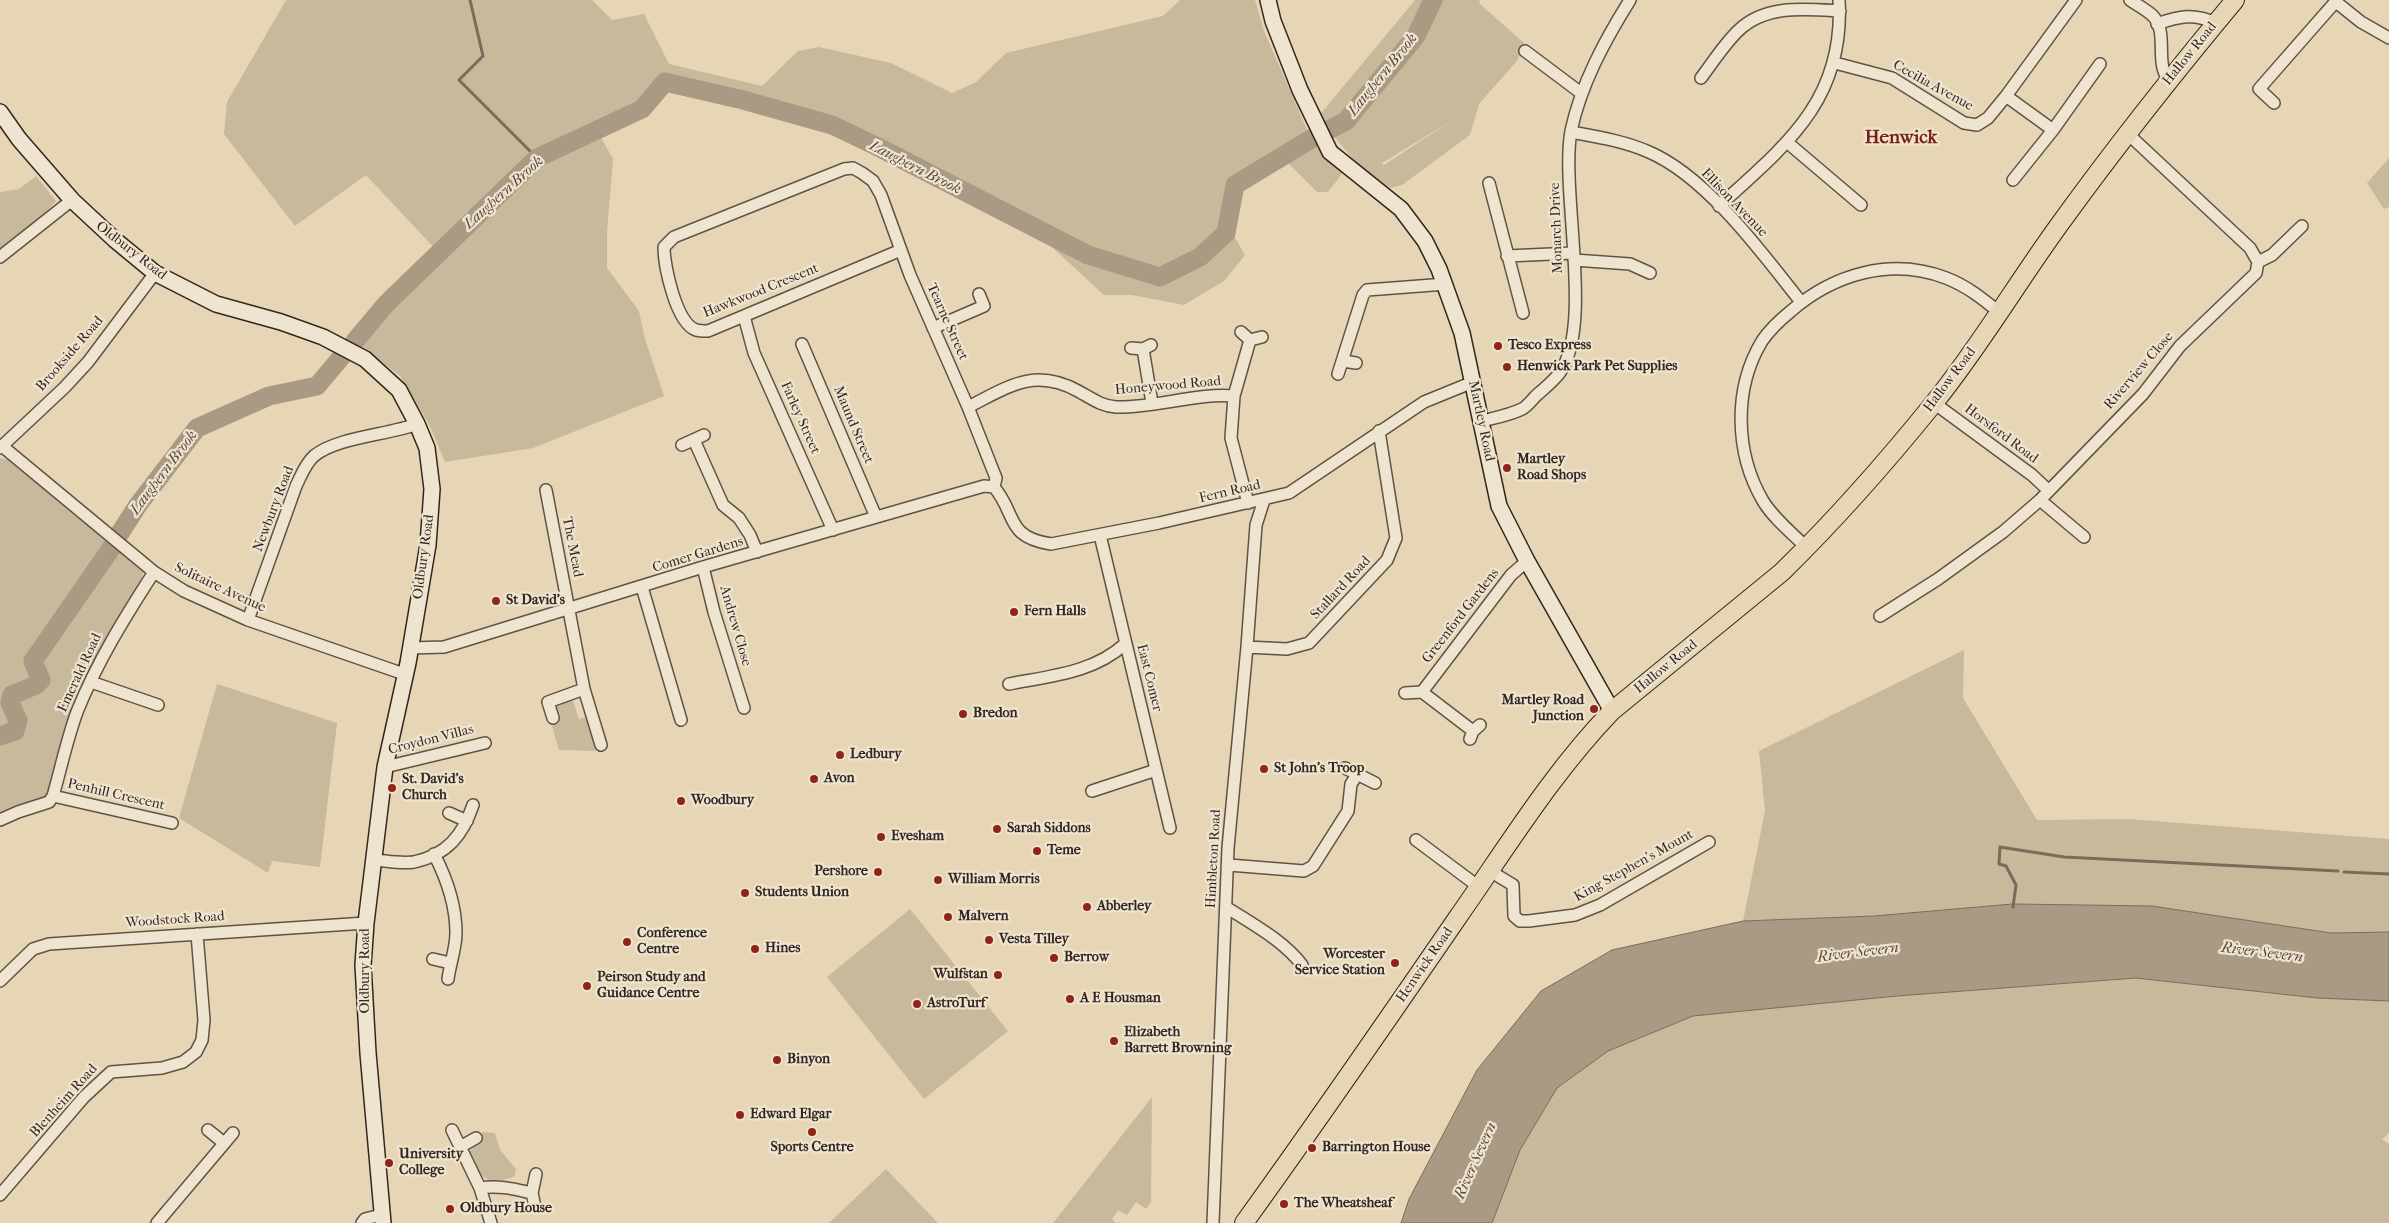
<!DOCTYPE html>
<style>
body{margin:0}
canvas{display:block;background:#e7d6b5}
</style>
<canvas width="2389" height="1223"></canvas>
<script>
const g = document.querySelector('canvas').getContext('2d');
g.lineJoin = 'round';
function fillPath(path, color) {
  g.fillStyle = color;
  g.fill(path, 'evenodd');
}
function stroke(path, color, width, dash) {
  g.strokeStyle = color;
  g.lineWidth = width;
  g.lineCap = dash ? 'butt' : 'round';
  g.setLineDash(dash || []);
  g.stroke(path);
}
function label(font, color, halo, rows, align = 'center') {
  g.font = font + ' "IM FELL French Canon",serif';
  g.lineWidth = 4.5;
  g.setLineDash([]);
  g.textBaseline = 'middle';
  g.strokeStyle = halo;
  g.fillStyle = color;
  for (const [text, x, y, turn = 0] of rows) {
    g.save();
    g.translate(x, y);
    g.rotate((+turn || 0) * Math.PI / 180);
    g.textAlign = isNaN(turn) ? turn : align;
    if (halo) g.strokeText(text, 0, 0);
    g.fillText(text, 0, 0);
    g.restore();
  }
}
const green = new Path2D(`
 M 286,0 L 592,0 L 612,20 L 644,14 L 669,64 L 762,86 L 798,51 L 819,47 L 891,63 L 952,93 L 976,82 L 1006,53 L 1163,16 L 1180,0 L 1255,0 L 1264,31 L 1311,139 L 1342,174 L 1328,192 L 1317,192 L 1283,158 L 1235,185 L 1227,223 L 1245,255 L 1224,281 L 1184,305 L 1132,295 L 1104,295 L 1028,225 L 876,146 L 832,125 L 743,100 L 665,82 L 642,109 L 597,130 L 613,159 L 607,233 L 607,268 L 639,311 L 645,339 L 664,396 L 533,448 L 445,462 L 429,424 L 400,376 L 355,341 L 386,304 L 439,253 L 366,175 L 295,226 L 224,134 L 227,102 Z
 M 1415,0 L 1480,0 L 1479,3 L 1524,43 L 1517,61 L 1479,104 L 1470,135 L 1402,185 L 1390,188 L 1363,171 L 1318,117 ZM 1451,121 L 1384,165 L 1382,164 L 1382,163 Z
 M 2389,158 L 2389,207 L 2384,209 L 2367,183 Z
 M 36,176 L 56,201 L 48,210 L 48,213 L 0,251 L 0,192 L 19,189 Z
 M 0,458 L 10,460 L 138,564 L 143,570 L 142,580 L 98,654 L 49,798 L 0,815 Z
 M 1964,650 L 1963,698 L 2037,820 L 2128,819 L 2389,839 L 2389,932 L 2331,933 L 2152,906 L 2013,904 L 1874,916 L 1743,921 L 1765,811 L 1759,751 Z
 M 217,684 L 337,723 L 320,867 L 272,861 L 268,873 L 179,818 Z
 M 572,698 L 579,719 L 589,716 L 598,751 L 559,750 L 552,726 L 559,723 L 554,707 L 555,703 Z
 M 910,909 L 1008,1031 L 924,1099 L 827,977 Z
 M 2136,978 L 2317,998 L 2389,1001 L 2389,1133 L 2382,1139 L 2389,1144 L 2389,1223 L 1492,1223 L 1520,1150 L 1557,1088 L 1608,1051 L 1693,1016 L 1897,996 Z
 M 1152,1097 L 1151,1202 L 1146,1209 L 1136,1202 L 1127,1215 L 1118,1210 L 1112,1219 L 1116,1223 L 1053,1223 Z
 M 482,1132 L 495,1133 L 500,1150 L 516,1169 L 515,1176 C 486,1188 481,1177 468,1153 L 480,1140 Z
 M 886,1169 L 938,1223 L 829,1223 Z`);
const water = new Path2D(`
 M 2013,904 L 2152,906 L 2331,933 L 2389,932 L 2389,1001 L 2317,998 L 2136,978 L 1897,996 L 1693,1016 L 1608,1051 L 1557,1088 L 1520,1150 L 1492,1223 L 1401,1223 L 1409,1199 L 1477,1070 L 1541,991 L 1612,950 L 1743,921 L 1874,916 Z`);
const stream = new Path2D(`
 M 470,0 L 483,56 L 459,80 L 537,158
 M 2344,872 L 2389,874
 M 2013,907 L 2016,885 L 2006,866 L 1999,864 L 2000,847 L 2064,857 L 2338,871`);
const river = new Path2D(`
 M 355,341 L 386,304 L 537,158 L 642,109 L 665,82 L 743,100 L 832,125 L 876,146 L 1088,255 L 1160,277 L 1200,257 L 1226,233 L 1235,185 L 1311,139 L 1346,121 L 1416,36 L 1433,0
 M 120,533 L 138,505 L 197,428 L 269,396 L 317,386 L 343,355
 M 0,736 L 15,731 L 18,720 L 10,703 L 12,695 L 36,685 L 41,680 L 33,661 L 112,547`);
const street = new Path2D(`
 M 2130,0 C 2137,5 2147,10 2153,16 C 2169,33 2154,63 2169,80
 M 2336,2 L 2361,22 L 2389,38
 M 2157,24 C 2179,16 2194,13 2216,23
 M 1525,51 L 1581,93
 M 1835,63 L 1892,78 L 1964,123 L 1977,125 L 1988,118 L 2006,96 L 2076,0
 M 1701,78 C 1713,62 1725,43 1739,30 C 1766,4 1807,9 1840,11
 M 2006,96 L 2053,130 L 2013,180
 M 2274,103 L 2259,89 L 2337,0
 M 2053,130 L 2100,64
 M 1571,132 C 1598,137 1624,141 1649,152 C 1707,177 1762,253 1801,302
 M 1788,143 L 1861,205
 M 1489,183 L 1523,313
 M 1719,206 C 1786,145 1845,100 1839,0
 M 901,250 L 708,331 C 704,331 699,331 696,330 C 676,323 664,266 664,247 L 674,237 L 844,169 L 853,168 L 862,173 L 873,181 L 881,195 L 910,275 L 968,407 L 996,478 L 994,487
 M 1507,256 L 1573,253
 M 0,257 L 72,200
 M 1574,260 L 1630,264 L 1650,273
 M 2258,262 L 2272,255 L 2302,226
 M 744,316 L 754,353 L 833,530
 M 933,328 L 984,306 L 979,294
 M 1241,332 L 1250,340 L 1262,337
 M 802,344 L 876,517
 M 1131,348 L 1143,349 L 1151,345
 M 1143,349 L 1152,403
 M 1343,361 L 1356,363
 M 1338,374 L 1363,295 L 1367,290 L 1446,284
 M 1934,403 L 2032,475 L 2048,490
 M 968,407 C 1008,387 1034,367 1078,391 C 1091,398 1101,406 1116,407 C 1156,408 1194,393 1234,396
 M 1482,421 C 1494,418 1510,415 1522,409 C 1528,406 1533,398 1538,394 C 1545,388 1552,382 1558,375 C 1595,329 1560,192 1571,131 C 1581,84 1605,40 1630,0
 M 694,440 L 723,505 L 739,518 L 750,535 L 757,552
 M 682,445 L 704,435
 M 2,446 L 154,572 L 184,591 L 248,620 L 404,674
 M 0,448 L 65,387 L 88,362 L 155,273
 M 994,487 C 1017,514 1005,537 1051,544 L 1159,523 L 1289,493 L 1424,402 L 1473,382
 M 546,490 L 584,689 L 601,745
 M 2040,500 L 2084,537
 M 1248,503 L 1231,438 L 1234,396 L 1250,340
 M 1100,535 L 1170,828
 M 1807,548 C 1792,533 1774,519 1763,501 C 1735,453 1733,389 1762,341 C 1770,329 1780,320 1791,311 C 1834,274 1891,257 1946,278 C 1967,286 1983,299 2000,313
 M 703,567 L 714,612 L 744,708
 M 642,587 L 681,720
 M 1880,616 L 1938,579 L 2003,532 L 2040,500 L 2143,394 L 2180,346 L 2256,273 L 2258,262 L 2250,248 L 2127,133
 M 248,620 L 296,486 C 301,476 305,464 314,456 C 337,437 388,435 417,424
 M 1247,647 L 1287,649 L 1309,643 L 1387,560 L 1396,538 L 1379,431
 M 410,648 L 444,647 L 703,567 L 984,486 L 994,487
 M 91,682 L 158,705
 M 1009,684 C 1050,676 1093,673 1125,644
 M 1422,692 L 1511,575 L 1527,561
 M 1405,693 L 1422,692 L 1473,731
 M 553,718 L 548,702 L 584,689
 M 1470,739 L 1473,731 L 1480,725
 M 385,767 L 485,743
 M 1345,768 L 1375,783
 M 1092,791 L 1156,770
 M 53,796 C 61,768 67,739 77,712 C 97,662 125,617 154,572
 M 449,813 L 467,821
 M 0,820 L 18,812 L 49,802 L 53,796 L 172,823
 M 1416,840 L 1479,887
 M 434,854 C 447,879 456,904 456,933 C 456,948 450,964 448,979
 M 375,860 C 387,861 402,864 414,862 C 447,855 463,835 473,805
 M 1229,865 L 1304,871 L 1313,866 L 1348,811 L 1351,784 L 1357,775
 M 1490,871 L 1513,885 L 1514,916 L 1520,921 L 1529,921 L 1575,915 L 1600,905 L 1709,842
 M 1226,907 C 1252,924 1283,940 1302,965
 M 433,959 L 450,963
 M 0,981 L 33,949 L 49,944 L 366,923
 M 208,1130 L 224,1143
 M 452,1130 L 480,1188 L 491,1223
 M 460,1147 L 476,1138
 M 480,1188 C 499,1185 514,1189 532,1193
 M 0,1195 L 84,1097 L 111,1072 L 162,1068 L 183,1062 L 196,1052 L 202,1040 L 204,1020 L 197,934
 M 534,1202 L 532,1193 L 536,1174
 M 157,1223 L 233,1133
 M 362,1223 L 365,1219 L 381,1215
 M 1213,1223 L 1228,848 L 1247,647 L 1256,525 L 1264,500`);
const secondary = new Path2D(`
 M 1268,0 L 1273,21 L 1300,90 L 1330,152 L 1401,209 L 1425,241 L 1439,269 L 1462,333 L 1499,506 L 1527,561 L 1612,711
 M 0,112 L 19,139 L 72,200 L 115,240 L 155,273 L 216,304 L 281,322 L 323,337 L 365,359 L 399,390 L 417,424 L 427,448 L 432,489 L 428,545 L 408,663 L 385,767 L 366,923 L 363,965 L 368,1053 L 383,1223`);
const primary = new Path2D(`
 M 1244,1223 C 1317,1122 1388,1019 1458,917 C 1507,847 1553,772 1612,711 L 1782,572 C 1834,521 1888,460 1934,403 C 1981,345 2018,281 2062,221 C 2117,145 2175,72 2235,0`);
const markers = [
 [1498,346,5,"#8f2418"],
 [1507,367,5,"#8f2418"],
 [1507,468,5,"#8f2418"],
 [496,601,5,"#8f2418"],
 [1014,612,5,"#8f2418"],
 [1594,709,5,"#8f2418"],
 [963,714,5,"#8f2418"],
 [840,755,5,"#8f2418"],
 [1264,769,5,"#8f2418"],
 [814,779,5,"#8f2418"],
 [392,788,5,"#8f2418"],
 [681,801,5,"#8f2418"],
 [997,829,5,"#8f2418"],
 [881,837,5,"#8f2418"],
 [1037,851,5,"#8f2418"],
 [878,872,5,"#8f2418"],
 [938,880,5,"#8f2418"],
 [745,893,5,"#8f2418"],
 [1087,907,5,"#8f2418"],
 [948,917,5,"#8f2418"],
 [989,940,5,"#8f2418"],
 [627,942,5,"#8f2418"],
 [755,949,5,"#8f2418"],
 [1054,958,5,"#8f2418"],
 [1395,963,5,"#8f2418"],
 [998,975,5,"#8f2418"],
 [587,986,5,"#8f2418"],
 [1070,999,5,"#8f2418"],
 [917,1004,5,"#8f2418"],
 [1114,1041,5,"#8f2418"],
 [777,1060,5,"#8f2418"],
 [740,1115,5,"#8f2418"],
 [812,1132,5,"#8f2418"],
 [1312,1148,5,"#8f2418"],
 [389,1163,5,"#8f2418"],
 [1284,1204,5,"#8f2418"],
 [450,1209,5,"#8f2418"]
];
const streetNames = [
 ["Hallow Road",2190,54,-51],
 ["Cecilia Avenue",1933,86,29],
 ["Ellison Avenue",1734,203,46],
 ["Monarch Drive",1557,228,-92],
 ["Oldbury Road",131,251,38],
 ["Hawkwood Crescent",761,291,-22],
 ["Tearne Street",947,322,66],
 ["Brookside Road",70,354,-49],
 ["Riverview Close",2139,371,-49],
 ["Hallow Road",1950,380,-53],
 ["Honeywood Road",1168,386,-5],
 ["Farley Street",800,418,66],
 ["Martley Road",1481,421,78],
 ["Maund Street",853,425,67],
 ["Horsford Road",2001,434,37],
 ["Fern Road",1230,492,-13],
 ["Newbury Road",274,509,-69],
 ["The Mead",572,547,79],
 ["Comer Gardens",698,555,-17],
 ["Oldbury Road",424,557,-82],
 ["Solitaire Avenue",220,588,25],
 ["Stallard Road",1341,588,-47],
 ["Greenford Gardens",1461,616,-52],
 ["Andrew Close",735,626,74],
 ["Hallow Road",1666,667,-39],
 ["Emerald Road",80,673,-65],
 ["East Comer",1149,678,76],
 ["Croydon Villas",431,740,-14],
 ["Penhill Crescent",116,795,13],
 ["Himbleton Road",1214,859,-87],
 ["King Stephen's Mount",1634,866,-29],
 ["Woodstock Road",175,920,-4],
 ["Henwick Road",1425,965,-55],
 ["Oldbury Road",366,971,-90],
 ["Blenheim Road",64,1101,-48]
];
const poiNames = [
 ["Tesco Express",1508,346],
 ["Henwick Park Pet Supplies",1517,367],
 ["Martley",1517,460],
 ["Road Shops",1517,476],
 ["St David's",506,601],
 ["Fern Halls",1024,612],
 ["Martley Road",1584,701,"right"],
 ["Junction",1584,717,"right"],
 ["Bredon",973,714],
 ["Ledbury",850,755],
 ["St John's Troop",1274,769],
 ["Avon",824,779],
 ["St. David's",402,780],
 ["Church",402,796],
 ["Woodbury",691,801],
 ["Sarah Siddons",1007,829],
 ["Evesham",891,837],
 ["Teme",1047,851],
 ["Pershore",868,872,"right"],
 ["William Morris",948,880],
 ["Students Union",755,893],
 ["Abberley",1097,907],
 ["Malvern",958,917],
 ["Conference",637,934],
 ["Centre",637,950],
 ["Vesta Tilley",999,940],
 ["Hines",765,949],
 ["Worcester",1385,955,"right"],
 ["Service Station",1385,971,"right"],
 ["Berrow",1064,958],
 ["Wulfstan",988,975,"right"],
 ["Peirson Study and",597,978],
 ["Guidance Centre",597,994],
 ["A E Housman",1080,999],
 ["AstroTurf",927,1004],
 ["Elizabeth",1124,1033],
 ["Barrett Browning",1124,1049],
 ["Binyon",787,1060],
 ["Edward Elgar",750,1115],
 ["Sports Centre",812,1148,"center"],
 ["Barrington House",1322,1148],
 ["University",399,1155],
 ["College",399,1171],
 ["The Wheatsheaf",1294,1204],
 ["Oldbury House",460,1209]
];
const waterNames = [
 ["Laughern Brook",1383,75,-51],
 ["Laughern Brook",915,168,27],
 ["Laughern Brook",504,193,-42],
 ["Laughern Brook",164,473,-53],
 ["River Severn",1858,953,-7],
 ["River Severn",2262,953,7],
 ["River Severn",1476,1161,-66]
];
const districtNames = [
 ["Henwick",1901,138]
];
fillPath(green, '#c8b89c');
fillPath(water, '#aa9a83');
stroke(water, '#7a6c5c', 1);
stroke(stream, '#7a6c5c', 3);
stroke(river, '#aa9a83', 19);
stroke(street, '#605246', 14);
stroke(secondary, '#332621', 18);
stroke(primary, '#332621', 20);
stroke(street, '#efe4cf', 11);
stroke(secondary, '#efe4cf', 15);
stroke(primary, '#e7d6b5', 18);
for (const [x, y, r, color] of markers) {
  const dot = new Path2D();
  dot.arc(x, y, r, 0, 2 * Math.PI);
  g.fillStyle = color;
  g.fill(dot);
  stroke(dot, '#efe4cf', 2);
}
label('14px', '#332621', '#efe4cf', streetNames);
label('bold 14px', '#332621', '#efe4cf', poiNames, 'left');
label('italic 15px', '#57493e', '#efe4cf', waterNames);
label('bold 19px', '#7a1f14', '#efe4cf', districtNames);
</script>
